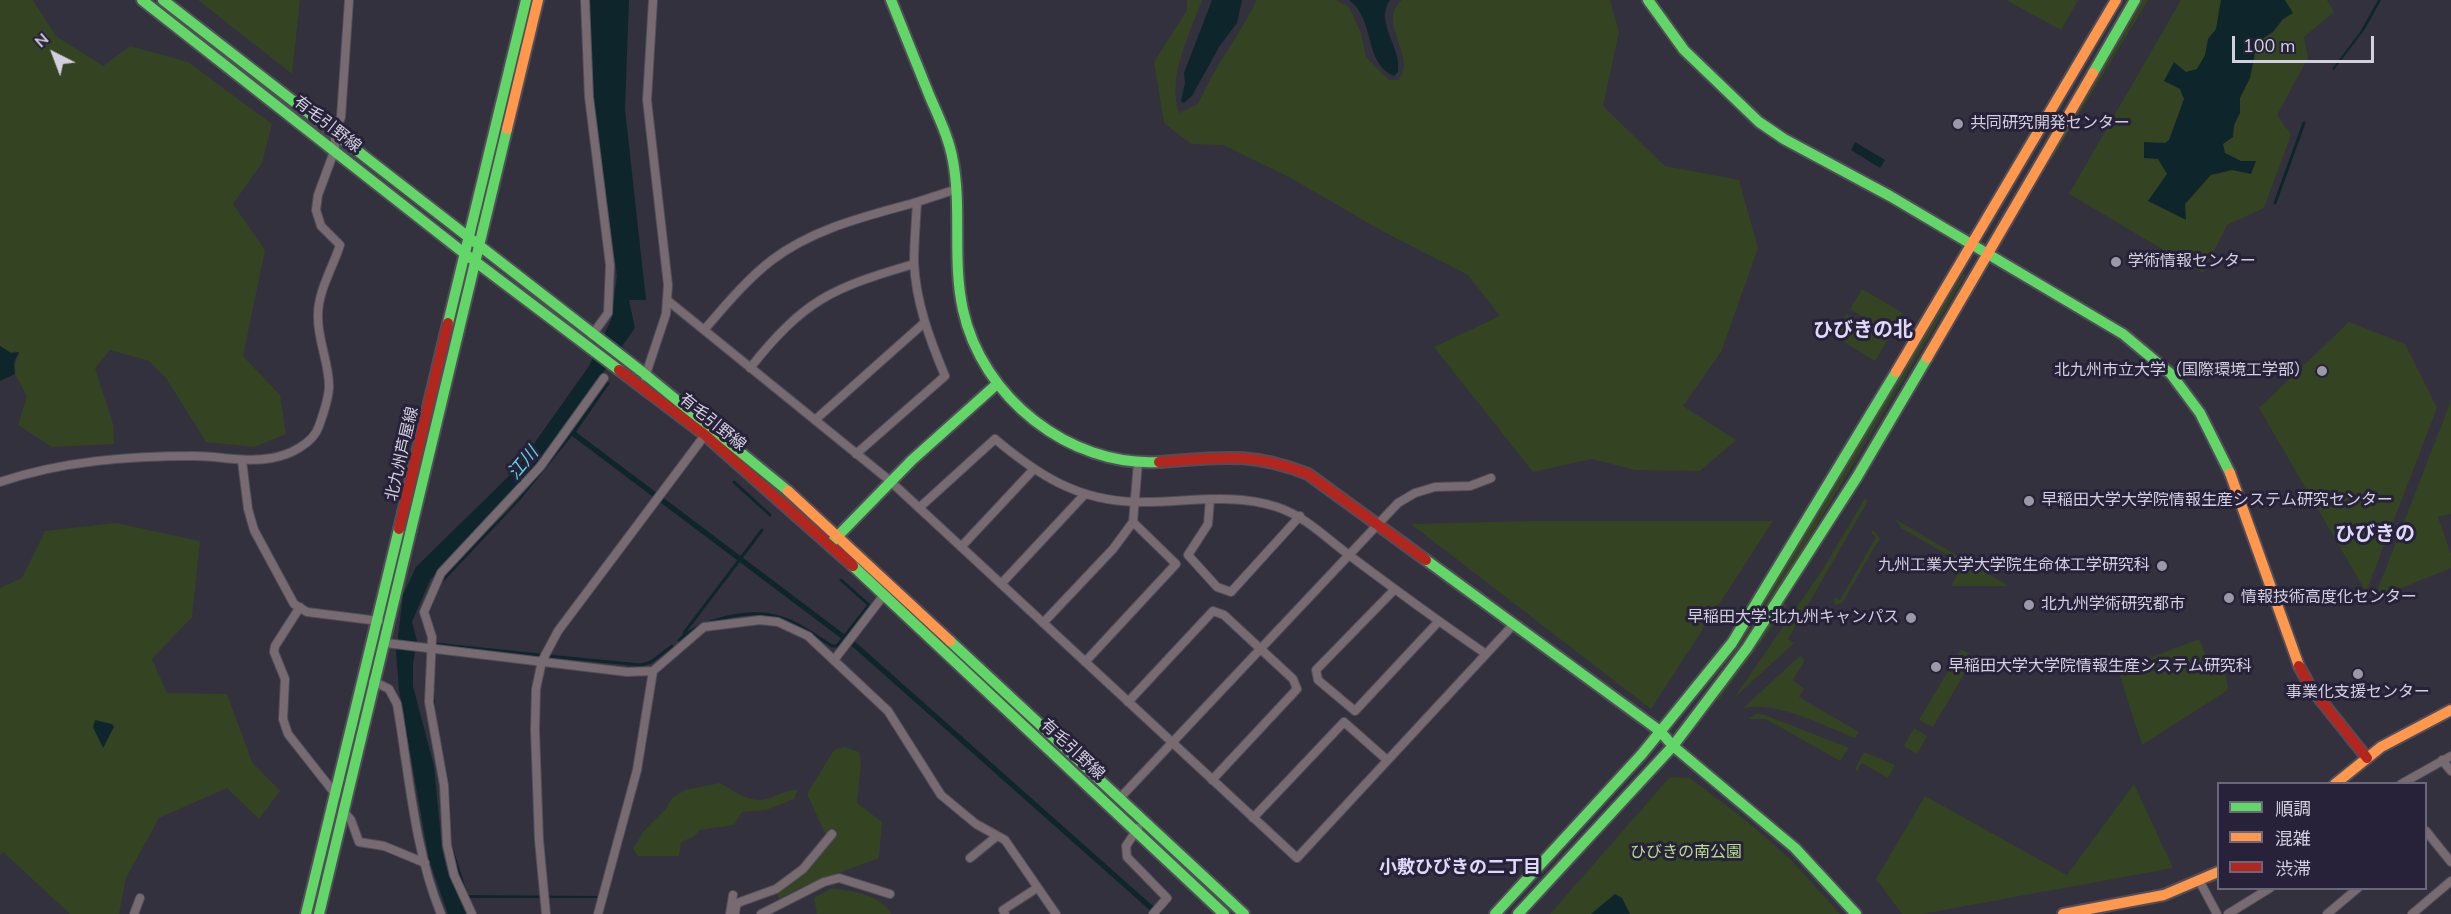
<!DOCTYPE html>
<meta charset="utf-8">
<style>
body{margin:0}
#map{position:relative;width:2451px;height:914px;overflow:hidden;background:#34313e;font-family:"Nunito Sans","Noto Sans JP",sans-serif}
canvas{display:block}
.legend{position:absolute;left:2217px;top:782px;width:210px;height:108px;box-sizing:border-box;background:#272239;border:2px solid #6b677b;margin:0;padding:8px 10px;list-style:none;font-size:18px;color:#d2cfdf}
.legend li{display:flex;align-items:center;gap:12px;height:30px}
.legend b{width:30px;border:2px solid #6b677b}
.north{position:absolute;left:24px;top:24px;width:60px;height:60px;-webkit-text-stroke:4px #272239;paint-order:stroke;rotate:318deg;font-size:16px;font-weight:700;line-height:24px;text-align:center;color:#d2cfdf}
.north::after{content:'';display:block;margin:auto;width:21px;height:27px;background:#d2cfdf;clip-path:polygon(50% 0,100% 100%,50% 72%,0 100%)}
.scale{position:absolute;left:2232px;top:36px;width:142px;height:27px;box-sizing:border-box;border:3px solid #d2cfdf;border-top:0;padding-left:8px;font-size:18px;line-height:21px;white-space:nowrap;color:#d2cfdf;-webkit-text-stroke:4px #272239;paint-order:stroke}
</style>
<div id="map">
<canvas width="2451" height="914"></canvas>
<ul class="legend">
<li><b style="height:8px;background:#63d668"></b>順調</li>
<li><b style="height:8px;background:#ff974d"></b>混雑</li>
<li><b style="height:8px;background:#b3261e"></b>渋滞</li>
</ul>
<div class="north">N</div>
<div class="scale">100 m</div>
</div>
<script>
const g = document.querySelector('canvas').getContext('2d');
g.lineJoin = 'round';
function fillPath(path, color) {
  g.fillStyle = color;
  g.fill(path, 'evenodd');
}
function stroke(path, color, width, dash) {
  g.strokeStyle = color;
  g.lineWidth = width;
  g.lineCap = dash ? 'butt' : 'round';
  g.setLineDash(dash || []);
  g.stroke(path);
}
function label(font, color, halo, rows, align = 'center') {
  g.font = font + ' "Nunito Sans","Noto Sans JP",sans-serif';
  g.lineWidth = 6;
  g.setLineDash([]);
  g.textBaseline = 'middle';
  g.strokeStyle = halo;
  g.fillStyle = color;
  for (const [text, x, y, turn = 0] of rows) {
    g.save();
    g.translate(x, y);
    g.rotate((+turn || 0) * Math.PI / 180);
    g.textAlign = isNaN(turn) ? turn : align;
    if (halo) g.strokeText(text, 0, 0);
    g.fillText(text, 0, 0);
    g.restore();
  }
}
const green = new Path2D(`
 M 0,0 L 33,0 L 56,36 L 103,66 L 130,46 L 188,62 L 272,124 L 262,163 L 233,204 L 265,250 L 243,356 L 280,395 L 286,434 L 254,447 L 206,442 L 166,378 L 149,361 L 110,350 L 95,368 L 113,424 L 114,444 L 52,447 L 18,425 L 27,396 L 13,370 L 19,354 L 16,351 L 11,353 L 0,346 Z
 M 198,0 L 300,0 L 292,74 Z
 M 1187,0 L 1202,0 C 1189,37 1167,75 1179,113 L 1198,104 C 1214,67 1239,36 1257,0 L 1336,0 L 1349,7 L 1361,33 L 1366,57 L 1389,80 L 1399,80 C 1400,77 1403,71 1404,67 C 1405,44 1380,18 1402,0 L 1610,0 L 1619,32 L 1603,106 L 1665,166 L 1739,180 L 1758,248 L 1721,352 L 1683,406 L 1736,440 L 1700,471 L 1635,470 L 1592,459 L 1533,472 L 1434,347 L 1500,316 L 1468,275 L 1382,231 L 1291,178 L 1223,145 L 1191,144 L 1164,123 L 1154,62 L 1187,10 Z
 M 2006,0 L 2078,0 L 2061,30 Z
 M 2141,0 L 2148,0 L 2052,159 L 2048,157 Z
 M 2181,0 L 2327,0 L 2334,12 L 2304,37 L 2308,58 L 2277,115 L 2291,135 L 2264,208 L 2227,225 L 2203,273 L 2069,194 Z
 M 1966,274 L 1788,573 L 1734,654 L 1678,720 L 1739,635 L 1917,345 L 1963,275 Z
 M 1862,289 L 1903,313 L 1891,334 L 1850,309 Z
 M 1847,314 L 1888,339 L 1875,361 L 1834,336 Z
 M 2349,322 L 2405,344 L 2437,408 L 2366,592 L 2259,408 Z
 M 2451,401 L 2451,514 L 2438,517 L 2451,554 L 2451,568 L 2374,599 Z
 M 1865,498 L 1868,501 L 1788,639 L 1794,643 L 1734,698 L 1823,569 Z
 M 1895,519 L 2009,586 L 1951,586 L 1963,564 L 1901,528 Z
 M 1532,521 L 1773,521 L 1651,709 L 1411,524 Z
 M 116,523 L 200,541 L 192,617 L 152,659 L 167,693 L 227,694 L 252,762 L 280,791 L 259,819 L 227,788 L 159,818 L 126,878 L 119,914 L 70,914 L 3,852 L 0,856 L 0,588 L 22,578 L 45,531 Z
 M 1873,530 L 1880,538 L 1842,603 L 1835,605 L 1833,597 L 1840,600 L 1876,537 L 1871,533 Z
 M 1782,602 L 1787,605 L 1778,619 L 1718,701 L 1714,698 Z
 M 2199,639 L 2209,663 L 2224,662 L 2228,690 L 2142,745 L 2118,670 Z
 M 1961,649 L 1974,657 L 1933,727 L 1919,720 Z
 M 1800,656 L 1805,660 L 1793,680 L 1804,689 L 1799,697 L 1859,732 L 1855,738 C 1823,726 1774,699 1742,709 Z
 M 1756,714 L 1765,715 L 1849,748 L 1840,761 L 1766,719 L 1748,719 Z
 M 1914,728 L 1927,736 L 1917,754 L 1904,746 Z
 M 845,747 L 859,752 L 861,764 L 857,803 L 882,822 L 879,858 L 808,884 L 779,899 L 777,895 C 792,876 813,862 830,844 L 807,794 L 834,750 Z
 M 1864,752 L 1895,765 L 1888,778 L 1862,763 L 1857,771 L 1855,769 Z
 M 1670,777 L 1690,778 L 1749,823 L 1791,860 L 1840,914 L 1550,914 Z
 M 720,783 C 734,791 752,805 770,798 C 780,794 786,790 798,790 L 794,799 L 766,810 L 742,812 L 734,825 L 700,830 L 693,837 L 681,842 L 679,856 L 638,856 L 633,849 L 644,831 L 665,810 L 672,798 L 685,790 Z
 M 2134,784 L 2173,868 L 1922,914 L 1902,914 L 1876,879 L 1925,796 L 2067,875 Z
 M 830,889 C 849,889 882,895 891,914 L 817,914 L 814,898 Z`);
const water = new Path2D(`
 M 589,0 L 629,0 L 625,109 L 646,300 L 629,300 L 635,328 L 565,426 L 572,431 L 607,381 L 610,383 L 576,432 L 860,646 L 1162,914 L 1154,914 L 854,648 L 572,436 L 521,499 L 442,583 L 429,614 C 430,575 487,534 512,506 C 533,483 552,459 570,434 L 563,429 L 532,471 L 430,580 L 412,622 L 417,641 L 413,664 L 413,686 L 434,766 L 442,849 L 448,874 L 466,914 L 448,914 L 429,860 L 399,690 L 396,653 L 403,595 L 416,567 L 516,469 L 589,366 L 611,320 L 617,276 L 592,89 Z
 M 1212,0 L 1242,0 L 1237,23 L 1219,47 L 1192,96 L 1184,103 L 1181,101 L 1185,83 L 1184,73 Z
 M 1349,0 L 1390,0 C 1374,23 1402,47 1398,72 L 1394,76 C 1363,63 1376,20 1349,0 Z
 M 2221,0 L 2285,0 L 2293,13 L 2283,19 L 2273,32 L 2257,42 L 2250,78 L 2240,98 L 2240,113 L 2234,125 L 2233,137 L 2223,144 L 2225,153 L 2241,161 L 2256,161 L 2251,174 L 2232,170 L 2211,175 L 2185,204 L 2186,220 L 2148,201 L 2167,174 L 2158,159 L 2144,158 L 2144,142 L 2165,143 L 2169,140 L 2184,99 L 2180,89 L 2164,81 L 2174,62 L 2186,72 L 2197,69 L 2205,55 L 2208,39 L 2216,29 Z
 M 2378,0 L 2381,0 L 2365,29 L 2334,70 L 2332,69 L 2360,32 Z
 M 1855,142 L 1885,160 L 1880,168 L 1851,150 Z
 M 0,346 L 11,353 L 19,352 L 14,362 L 15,374 L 0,381 Z
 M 433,678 L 436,718 L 449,783 L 452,845 L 468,895 L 597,896 L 597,898 L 467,898 L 450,847 L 447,784 L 433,715 Z
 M 95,720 L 112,724 L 114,727 L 103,748 L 93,727 Z
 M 1615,894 L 1622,898 L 1630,914 L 1591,914 Z`);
const stream = new Path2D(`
 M 2275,203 L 2304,123
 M 734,482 L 770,515
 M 684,633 L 762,530
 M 679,640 C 702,619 749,608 779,617 C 799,623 815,635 832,646 L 837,646 L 869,605 L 841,580
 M 435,644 L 539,655
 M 548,656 L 641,665 L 651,662 L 672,646`);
const street = new Path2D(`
 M 585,0 L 589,97 L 610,265 L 608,313 L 592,335
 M 667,300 L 889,480 L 1297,858 L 1513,625
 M 704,330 C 725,306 746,280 772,260 C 814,228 867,216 917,202
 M 750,368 C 805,299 832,288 914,264
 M 645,377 L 666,314 L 668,285 L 647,100 L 653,0
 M 815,420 L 924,323
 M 856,454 L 945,376 C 930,340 916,303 914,263 C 914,243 916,222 917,202 L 957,189
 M 242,461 L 248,509 L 254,530 L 294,604 L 307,612 L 379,621
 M 0,482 C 62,461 129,456 194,456 C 221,456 245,463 272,458 C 289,455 313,444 319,426 C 323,414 329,399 329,386 C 329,362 317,339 318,315 C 318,291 333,267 340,245 L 321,226 L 316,210 L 318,195 L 335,149 L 335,134 L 341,117 L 349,0
 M 1210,499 L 1208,524 L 1188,555 L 1217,587 L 1231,592 L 1300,516
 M 919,508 L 995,439 C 1038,475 1078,501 1137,502 C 1185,503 1231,492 1277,507 C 1307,517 1328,540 1353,558 C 1397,591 1441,623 1486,654
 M 961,547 L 1033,470
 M 1001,584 L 1085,494
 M 1395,589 L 1316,670 L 1318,680 L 1355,711 L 1439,621
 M 300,607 L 275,646 L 274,652 L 285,679 L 283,719 L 288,734 L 336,795
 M 1043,623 L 1113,549 L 1133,522 L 1138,463
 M 386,643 L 627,672 L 653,671
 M 834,660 L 884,595
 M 1085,662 L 1176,564 L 1133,522
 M 373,681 L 389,689 L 397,704 C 409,773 414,849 441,914
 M 1128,702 L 1213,611 L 1224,615 L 1293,679 L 1297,689 L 1212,780
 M 2442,760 L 2451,771
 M 2401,784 L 2451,756
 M 1119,799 L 1398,503 L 1415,493 L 1435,487 L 1470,486 L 1491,478
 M 344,812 L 351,820 L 359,842 L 384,846 L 425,863
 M 1253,818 L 1344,722 L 1387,760
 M 1138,828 L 1126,846 L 1127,857 L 1167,898 L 1153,914
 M 2426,831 L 2451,862
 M 970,858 L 997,836
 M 2200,882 L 2217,914
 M 134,914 L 140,898
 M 472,914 L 454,875 L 447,845 L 444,785 L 429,702 L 432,637 L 424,612 L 441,573 L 540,467 L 604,378
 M 546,914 L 539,840 L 535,730 L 536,689 L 542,661 L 558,631 L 705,435
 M 598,914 L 637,770 L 653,671 L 704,627 L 760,620 L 778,622 L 808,636 L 888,711 L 941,795 L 976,824 L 1005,840 L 1056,914
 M 730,914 L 733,895
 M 735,914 L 736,905 L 740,902 L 776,889 L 803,869 L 832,834
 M 761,914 L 824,882 L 839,878 L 890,894
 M 1005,914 L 1003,910 L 1037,888
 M 2228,914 L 2270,888
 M 2327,914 L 2358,888
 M 2412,914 L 2451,881`);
const fast = new Path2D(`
 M 142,0 L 464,253 L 619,370
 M 163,0 L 641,371 L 788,491
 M 891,0 C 904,32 917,65 930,97 C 939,118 949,138 953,161 C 962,210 952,261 963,310 C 982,397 1069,467 1159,462
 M 1648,0 L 1684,50 L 1759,122 L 1784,139 L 1890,196 L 2123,334 L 2171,374 L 2200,413 L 2230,473
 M 2093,73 L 2135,0
 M 448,323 L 526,0
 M 833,541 L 912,460 L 997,384
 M 1426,560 L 1660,731 L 1673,746 L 1795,848 L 1856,914
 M 853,566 L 1224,914
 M 950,641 L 1244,914
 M 306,914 L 399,529
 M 319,914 L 507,129
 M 1495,914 L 1642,754 L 1732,643 L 1896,372
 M 1518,914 L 1673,746 L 1747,648 L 1857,477 L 1927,358`);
const slow = new Path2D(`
 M 507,129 L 538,0
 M 1927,358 L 2093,73
 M 1896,372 L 2116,0
 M 2230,473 L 2299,666
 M 788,491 L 950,641
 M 2335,784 L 2381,747 L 2451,710
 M 2063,914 L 2164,895 L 2218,872`);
const jam = new Path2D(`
 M 619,370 L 705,435 L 853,566
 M 1159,462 C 1218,458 1250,451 1308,474 L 1426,560
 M 399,529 L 448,323
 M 2299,666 L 2311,688 L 2367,758`);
const markers = [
 [1958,124,6,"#9b98a7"],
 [2116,262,6,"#9b98a7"],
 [2322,371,6,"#9b98a7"],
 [2029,501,6,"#9b98a7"],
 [2162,566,6,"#9b98a7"],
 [2229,598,6,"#9b98a7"],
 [2029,605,6,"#9b98a7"],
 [1911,618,6,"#9b98a7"],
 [1936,667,6,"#9b98a7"],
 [2358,674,6,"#9b98a7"]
];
const poiNames = [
 ["共同研究開発センター",1970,124],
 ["学術情報センター",2128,262],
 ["北九州市立大学（国際環境工学部）",2310,371,"right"],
 ["早稲田大学大学院情報生産システム研究センター",2041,501],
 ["九州工業大学大学院生命体工学研究科",2150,566,"right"],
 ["情報技術高度化センター",2241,598],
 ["北九州学術研究都市",2041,605],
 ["早稲田大学 北九州キャンパス",1899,618,"right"],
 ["早稲田大学大学院情報生産システム研究科",1948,667],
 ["事業化支援センター",2358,693,"center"]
];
const streetNames = [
 ["有毛引野線",327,125,38],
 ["有毛引野線",712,423,39],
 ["北九州芦屋線",403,454,-77],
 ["有毛引野線",1072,750,43]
];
const parkNames = [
 ["ひびきの南公園",1686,853]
];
const waterNames = [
 ["江川",524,464,-50]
];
const neighbourhoodNames = [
 ["小敷ひびきの二丁目",1460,869]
];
const quarterNames = [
 ["ひびきの北",1863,331],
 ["ひびきの",2375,535]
];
fillPath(green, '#344321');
fillPath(water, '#0e262b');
stroke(stream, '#0e262b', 3);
stroke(street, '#514e5a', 10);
stroke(fast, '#514e5a', 14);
stroke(slow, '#514e5a', 14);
stroke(jam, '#514e5a', 14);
stroke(street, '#786a71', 8);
stroke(fast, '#63d668', 10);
stroke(slow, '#ff974d', 10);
stroke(jam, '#b3261e', 10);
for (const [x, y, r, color] of markers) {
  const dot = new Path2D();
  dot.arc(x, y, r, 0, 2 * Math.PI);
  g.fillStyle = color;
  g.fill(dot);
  stroke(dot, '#272239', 2);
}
label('16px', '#d2cfdf', '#272239', poiNames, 'left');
label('16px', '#d2cfdf', '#272239', streetNames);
label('16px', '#b8dd8c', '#272239', parkNames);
label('italic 18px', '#57d6e8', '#272239', waterNames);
label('bold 18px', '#dfd9f9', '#272239', neighbourhoodNames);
label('bold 20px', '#dfd9f9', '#272239', quarterNames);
</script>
